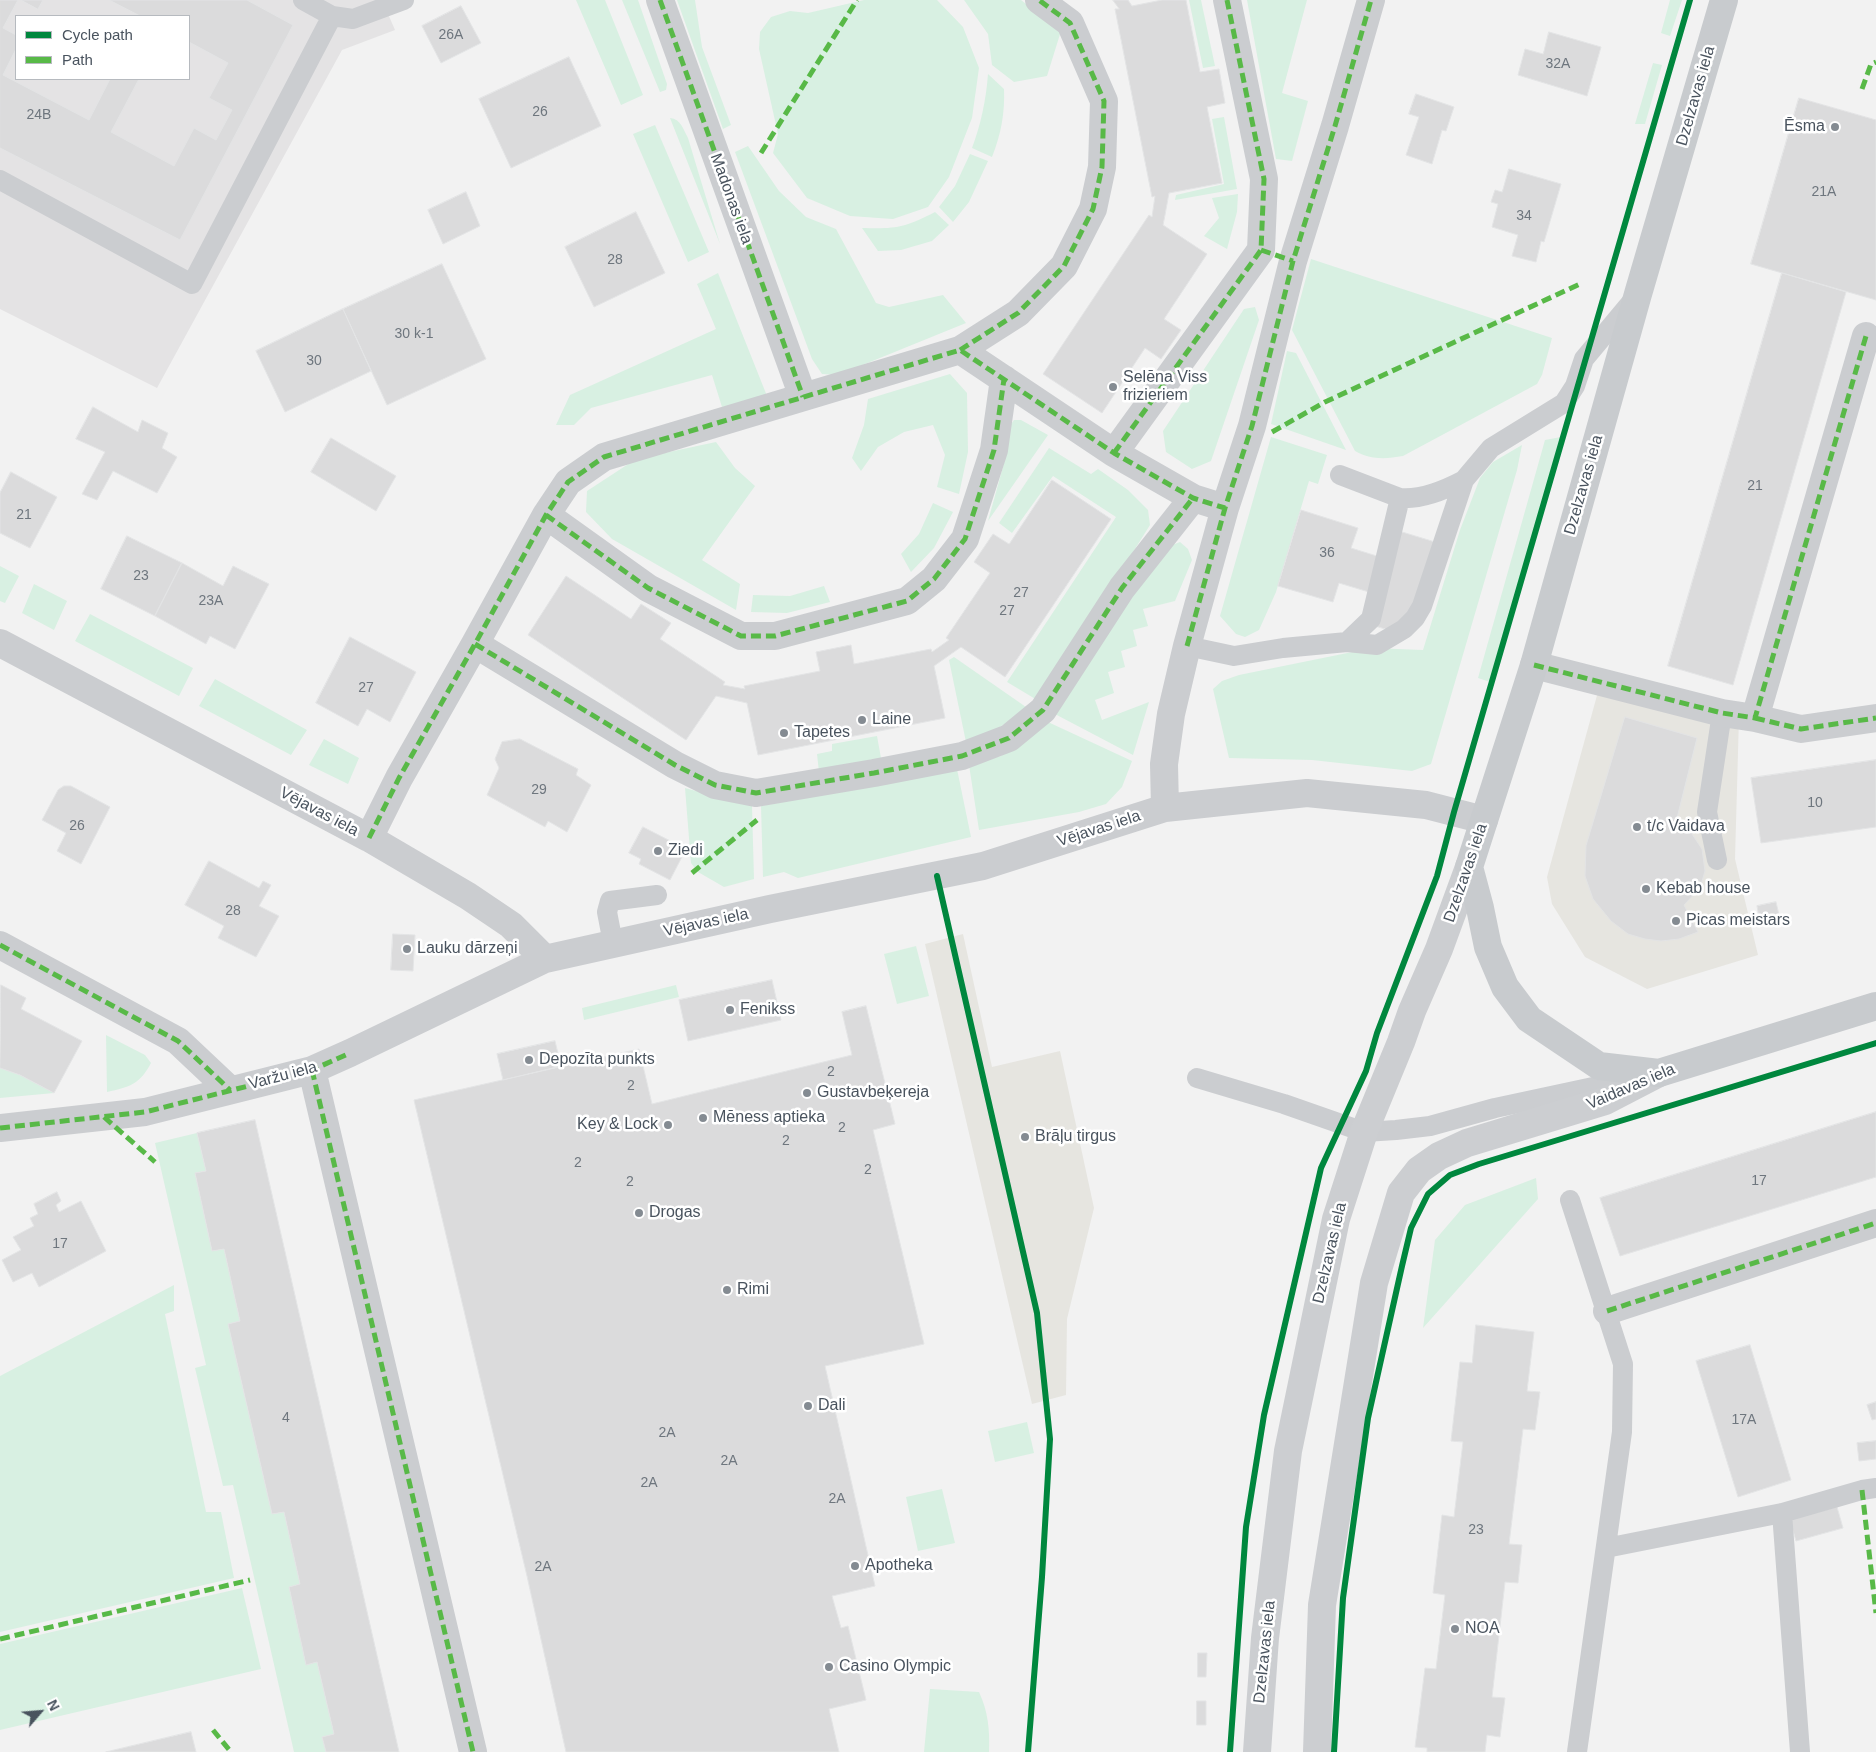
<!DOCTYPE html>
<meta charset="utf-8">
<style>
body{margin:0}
#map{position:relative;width:1876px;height:1752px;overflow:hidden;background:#f2f2f2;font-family:Helvetica,sans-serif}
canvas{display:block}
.legend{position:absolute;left:15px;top:15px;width:175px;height:65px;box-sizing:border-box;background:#fff;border:1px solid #b6babf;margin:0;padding:6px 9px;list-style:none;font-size:15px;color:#49535e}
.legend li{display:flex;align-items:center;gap:10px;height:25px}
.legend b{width:25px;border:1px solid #b6babf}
.north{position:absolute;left:15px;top:1687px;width:50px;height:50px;-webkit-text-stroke:4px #fff;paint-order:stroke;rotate:63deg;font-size:14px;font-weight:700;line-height:20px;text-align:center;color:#49535e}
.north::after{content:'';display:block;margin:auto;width:18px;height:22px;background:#49535e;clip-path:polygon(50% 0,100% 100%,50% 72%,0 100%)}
</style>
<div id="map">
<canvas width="1876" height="1752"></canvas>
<ul class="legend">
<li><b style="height:6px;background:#00873e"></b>Cycle path</li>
<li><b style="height:6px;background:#58b947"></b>Path</li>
</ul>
<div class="north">N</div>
</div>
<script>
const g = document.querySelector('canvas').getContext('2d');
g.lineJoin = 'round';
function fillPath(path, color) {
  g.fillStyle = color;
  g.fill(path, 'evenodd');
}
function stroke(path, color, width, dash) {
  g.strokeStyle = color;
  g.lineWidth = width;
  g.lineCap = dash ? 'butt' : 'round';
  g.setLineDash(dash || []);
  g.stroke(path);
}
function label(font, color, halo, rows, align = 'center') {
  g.font = font + ' Helvetica,sans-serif';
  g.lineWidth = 5;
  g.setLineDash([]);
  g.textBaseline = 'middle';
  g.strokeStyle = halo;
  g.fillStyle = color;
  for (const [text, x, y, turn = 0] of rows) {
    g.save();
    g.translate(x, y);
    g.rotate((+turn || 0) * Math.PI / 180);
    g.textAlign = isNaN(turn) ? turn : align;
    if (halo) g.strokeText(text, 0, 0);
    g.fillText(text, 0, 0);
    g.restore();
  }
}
const commercial = new Path2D(`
 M 1604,670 L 1739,717 L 1735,859 L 1758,955 L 1647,989 L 1585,957 L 1552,904 L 1547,877 Z
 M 963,934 L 992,1067 L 1060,1051 L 1094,1208 L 1067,1319 L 1066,1395 L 1032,1404 L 925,944 Z`);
const education = new Path2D(`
 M 0,0 L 382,0 L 395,30 L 342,50 L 157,388 L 0,309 ZM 16,16 L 189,16 L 189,79 L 16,79 Z`);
const green = new Path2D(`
 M 576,0 L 605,0 L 643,95 L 621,105 Z
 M 622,0 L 638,0 L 667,84 L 666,90 L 660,92 Z
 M 677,0 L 695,0 L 702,47 L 731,125 L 723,129 Z
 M 864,0 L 937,0 L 963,27 L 979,68 L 972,118 L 949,177 L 928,207 L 893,219 L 850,216 L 807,198 L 773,153 L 778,134 L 759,49 L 760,32 L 771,17 L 790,11 L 808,13 Z
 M 964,0 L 1021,0 L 1061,31 L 1047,76 L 1014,82 L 992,65 L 988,34 Z
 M 1189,0 L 1201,0 L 1215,66 L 1203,68 Z
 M 1247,0 L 1307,0 L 1282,93 L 1308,101 L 1292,161 L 1276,159 Z
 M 1670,0 L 1682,0 L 1670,36 L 1661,33 Z
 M 1653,63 L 1662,65 L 1645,124 L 1635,124 Z
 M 988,74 L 1004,89 C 1005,113 1001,134 992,157 L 972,148 C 981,124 986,100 988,74 Z
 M 1224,117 L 1237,189 L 1175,200 L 1176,195 L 1224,184 L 1212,119 Z
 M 670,118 C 681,119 683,129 688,138 L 720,244 Z
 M 655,125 L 709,252 L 688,262 L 633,134 Z
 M 748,146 L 779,191 L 806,217 L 836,229 L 876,303 L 889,307 L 943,295 L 966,323 L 838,375 L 822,374 L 812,359 L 735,152 Z
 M 970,154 L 988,161 L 969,202 L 953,222 L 939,207 L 955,186 Z
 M 1238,194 L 1237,212 L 1227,249 L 1204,236 L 1219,218 L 1212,198 Z
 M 935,212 L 949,225 L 932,241 L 901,250 L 878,251 L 862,228 C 895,229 904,228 935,212 Z
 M 1311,259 L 1552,338 L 1542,375 L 1537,384 L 1403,456 C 1386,459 1370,460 1355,451 L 1292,330 Z
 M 718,273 L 767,396 L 756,401 L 722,407 L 712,375 L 591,408 L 574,425 L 556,425 L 570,395 L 716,329 L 697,284 Z
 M 1255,307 L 1259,320 L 1211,461 L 1192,469 L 1166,452 L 1163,431 L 1244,309 Z
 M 1287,351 L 1296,353 L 1346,450 L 1271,424 Z
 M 950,374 L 967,393 L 968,452 L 959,494 L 937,487 L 945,455 L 933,425 L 904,432 L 878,447 L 861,471 L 852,458 L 864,425 L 868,399 Z
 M 1014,420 L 1021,420 L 1048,435 L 988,521 L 1004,463 L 1009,427 Z
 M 1271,437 L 1327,455 L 1318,484 L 1309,481 L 1276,592 L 1259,630 L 1245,637 L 1236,634 L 1220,616 Z
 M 1561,437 L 1490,682 L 1478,678 L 1545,440 Z
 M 716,442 L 735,468 L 755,486 L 702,560 L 740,584 L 736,610 L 612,539 L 586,512 L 587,491 L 636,459 Z
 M 1522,445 L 1517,470 L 1431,764 L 1412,771 L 1312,760 L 1229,758 L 1213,689 L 1222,681 L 1239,675 L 1372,648 L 1423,650 L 1460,530 L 1480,478 L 1493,462 Z
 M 1049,448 L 1091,474 L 1098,469 L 1128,490 L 1148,510 L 1150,525 L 1047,689 L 1037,700 L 1007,682 L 1116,517 L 1053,476 L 1012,533 L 999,523 Z
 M 933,503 L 953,512 L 934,548 L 911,572 L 901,554 L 919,534 Z
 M 1180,542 L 1188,549 L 1192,560 L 1175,601 L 1143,609 L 1148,626 L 1133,630 L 1137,646 L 1121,651 L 1125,667 L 1108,672 L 1114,693 L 1095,700 L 1102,720 L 1149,702 L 1133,755 L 1053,713 L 1162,549 Z
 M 0,566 L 19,576 L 5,603 L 0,601 Z
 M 34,584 L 67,601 L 54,630 L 22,613 Z
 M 824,586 L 830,602 L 787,613 L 751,612 L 753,595 L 790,596 Z
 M 90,614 L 193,668 L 179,696 L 75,641 Z
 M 954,657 L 1026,707 C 1008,724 989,735 966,742 L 949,660 Z
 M 215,679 L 307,730 L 291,755 L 199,706 Z
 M 1048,722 L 1132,761 L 1122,787 L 1106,804 L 1079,812 L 979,830 L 969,765 L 1001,756 Z
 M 877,736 L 881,758 L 819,772 L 817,754 L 832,751 L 832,744 Z
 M 324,739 L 359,758 L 348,784 L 309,765 Z
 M 957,769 L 971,837 L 798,878 L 784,872 L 763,877 L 761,806 Z
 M 685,788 L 752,806 L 754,879 L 724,887 L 698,872 L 691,863 Z
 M 916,946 L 929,996 L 897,1004 L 884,954 Z
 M 676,985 L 679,997 L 584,1020 L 582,1008 Z
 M 106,1035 L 145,1055 L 151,1063 C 140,1084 130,1087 107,1092 Z
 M 0,1068 L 20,1075 L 54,1093 L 0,1098 Z
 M 197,1133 L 206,1171 L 195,1173 L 212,1251 L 224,1249 L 240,1321 L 228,1324 L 272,1514 L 284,1512 L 300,1584 L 289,1587 L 306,1664 L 317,1662 L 334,1734 L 322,1737 L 326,1752 L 294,1752 L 233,1485 L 223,1486 L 195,1368 L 206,1365 L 155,1143 Z
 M 1536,1178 L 1538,1199 L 1423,1328 L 1435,1240 L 1465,1205 Z
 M 174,1285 L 174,1311 L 165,1314 L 206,1512 L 221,1512 L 234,1578 L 0,1632 L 0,1376 Z
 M 1027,1422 L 1034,1453 L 995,1462 L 988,1431 Z
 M 942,1489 L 955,1543 L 918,1551 L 906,1497 Z
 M 242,1588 L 261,1669 L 0,1730 L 0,1644 Z
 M 930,1689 L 979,1692 C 988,1711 990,1730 989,1752 L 924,1752 Z`);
const building = new Path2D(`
 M 0,0 L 18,0 L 3,28 L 16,35 L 16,49 L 3,75 L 89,120 L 110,79 L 139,79 L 111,132 L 174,166 L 194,128 L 216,140 L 232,110 L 209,98 L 228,63 L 189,42 L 189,16 L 140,16 L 109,0 L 247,0 L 293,25 L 180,240 L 0,148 Z
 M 21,0 L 43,0 L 38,9 Z
 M 1113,0 L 1128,0 L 1132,6 L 1162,0 L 1186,0 L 1200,72 L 1219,69 L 1225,103 L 1207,107 L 1222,183 L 1169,193 L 1165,215 L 1163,225 L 1207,254 L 1164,319 L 1181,330 L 1161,359 L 1145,348 L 1102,413 L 1043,374 L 1149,215 L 1152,217 L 1155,196 L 1152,197 L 1115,9 L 1119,9 Z
 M 461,6 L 481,43 L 441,63 L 422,26 Z
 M 1549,32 L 1601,47 L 1587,96 L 1518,75 L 1525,49 L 1543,54 Z
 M 569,57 L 601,126 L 511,168 L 479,99 Z
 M 1416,94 L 1454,107 L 1446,131 L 1442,130 L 1432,164 L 1406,155 L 1419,117 L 1409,114 Z
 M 1799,98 L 1876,120 L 1876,300 L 1751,264 Z
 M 1509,169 L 1561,184 L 1544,242 L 1541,241 L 1536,262 L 1512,256 L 1518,235 L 1492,227 L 1498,204 L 1491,202 L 1495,190 L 1502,192 Z
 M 466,192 L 480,226 L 443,244 L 428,210 Z
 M 636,212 L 665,273 L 594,307 L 565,247 Z
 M 442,264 L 486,359 L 387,405 L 343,309 Z
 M 1782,273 L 1846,292 L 1733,685 L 1668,666 Z
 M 343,309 L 371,371 L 285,412 L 256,351 Z
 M 93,407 L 138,432 L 142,420 L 168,433 L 162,448 L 177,457 L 157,493 L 113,471 L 97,500 L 82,494 L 105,452 L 76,439 Z
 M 331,438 L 396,476 L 376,511 L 311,472 Z
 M 11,472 L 57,497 L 30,548 L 0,533 L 0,493 Z
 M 1052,480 L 1111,519 L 1005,677 L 961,647 L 934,666 L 945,718 L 758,755 L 747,703 L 716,696 L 686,740 L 528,635 L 566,576 L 631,619 L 641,604 L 671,623 L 660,639 L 725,682 L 723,685 L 745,689 L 744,686 L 820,671 L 816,652 L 851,645 L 854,664 L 931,649 L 932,652 L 949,640 L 946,638 L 990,573 L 974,562 L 993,534 L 1009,544 Z
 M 1301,510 L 1358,528 L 1351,548 L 1380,557 L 1369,592 L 1339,583 L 1333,602 L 1278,586 Z
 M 1389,528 L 1435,542 L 1406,635 L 1361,622 Z
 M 127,536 L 182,563 L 155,616 L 101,589 Z
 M 182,563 L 223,586 L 233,566 L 269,584 L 235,649 L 210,636 L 206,644 L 155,616 Z
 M 350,637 L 416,672 L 390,722 L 367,709 L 358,726 L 316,703 Z
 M 1625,717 L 1697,738 L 1676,822 L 1690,831 L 1702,849 L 1705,871 L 1700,888 L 1684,905 L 1698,932 L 1679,939 L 1661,941 L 1645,939 L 1628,934 L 1611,921 L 1593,899 L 1585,876 L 1586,846 Z
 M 520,739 L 578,769 L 576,775 L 591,785 L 567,832 L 548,821 L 545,827 L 487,795 L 499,768 L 495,759 L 502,742 Z
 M 1876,760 L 1876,827 L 1761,843 L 1751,778 Z
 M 64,786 L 71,786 L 110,807 L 81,864 L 57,851 L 66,833 L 42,820 L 58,790 Z
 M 643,827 L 686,849 L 670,880 L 639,864 L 641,859 L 629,853 Z
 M 209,861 L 259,888 L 263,881 L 271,885 L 259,906 L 279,916 L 256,957 L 218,938 L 224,926 L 185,905 Z
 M 1776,902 L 1780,919 L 1760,924 L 1757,906 Z
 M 393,934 L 415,935 L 413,971 L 391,970 Z
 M 772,980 L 781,1020 L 688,1041 L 679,1000 Z
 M 1,985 L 26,998 L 21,1009 L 82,1041 L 54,1093 L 20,1075 L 0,1068 Z
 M 866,1006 L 895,1124 L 873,1130 L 924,1344 L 825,1366 L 875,1586 L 832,1596 L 841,1628 L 848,1626 L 866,1700 L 829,1709 L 839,1752 L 566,1752 L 527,1576 L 414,1100 L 639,1049 L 652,1104 L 852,1055 L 842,1012 Z
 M 555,1041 L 561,1066 L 503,1080 L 497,1054 Z
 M 1876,1112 L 1876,1177 L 1620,1256 L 1600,1198 Z
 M 255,1120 L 399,1752 L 326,1752 L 322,1737 L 334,1734 L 317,1662 L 306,1665 L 289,1587 L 300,1584 L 284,1512 L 272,1514 L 228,1324 L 240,1321 L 224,1249 L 212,1251 L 195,1173 L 206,1171 L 197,1133 Z
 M 57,1192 L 61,1201 L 56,1205 L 59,1212 L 81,1201 L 106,1251 L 39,1287 L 32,1273 L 13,1282 L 2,1260 L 21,1250 L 13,1237 L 34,1226 L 30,1218 L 38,1214 L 34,1204 Z
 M 1476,1325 L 1534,1332 L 1527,1391 L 1540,1392 L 1535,1430 L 1523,1429 L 1509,1544 L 1522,1545 L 1518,1583 L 1505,1582 L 1492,1697 L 1505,1698 L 1500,1737 L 1487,1735 L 1485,1752 L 1427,1752 L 1427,1748 L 1415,1747 L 1425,1668 L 1436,1669 L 1445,1595 L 1433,1593 L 1442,1515 L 1454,1517 L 1463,1442 L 1451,1441 L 1460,1362 L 1472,1363 Z
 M 1750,1345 L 1791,1480 L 1738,1497 L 1696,1361 Z
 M 1876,1402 L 1876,1419 L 1872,1420 L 1867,1405 Z
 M 1876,1441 L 1876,1459 L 1859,1461 L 1857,1443 Z
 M 1837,1507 L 1843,1528 L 1796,1541 L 1790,1520 Z
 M 1198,1653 L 1207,1653 L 1206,1677 L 1198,1677 Z
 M 1197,1701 L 1206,1701 L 1206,1725 L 1197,1725 Z
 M 191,1732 L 196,1752 L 106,1752 Z`);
const lane = new Path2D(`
 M 303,0 L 332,16 L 353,19 L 404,0
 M 0,180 L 192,284 L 332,16
 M 1340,475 L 1400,498
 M 1347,642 L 1371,619 L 1400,498 C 1422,500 1445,490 1464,480
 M 1187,646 L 1234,656 L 1283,648 L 1347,642 L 1377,645 L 1404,629 L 1415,618 L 1422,606 L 1464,480 L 1491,448 L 1564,403 L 1575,386 L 1584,359 L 1634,299
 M 1717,860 L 1707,812 L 1722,713
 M 613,943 L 607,912 L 610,901 L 657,895
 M 1197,1078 L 1284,1104 L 1364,1132 L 1396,1130 L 1430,1126 L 1495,1108 L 1635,1078
 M 1570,1200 L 1623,1364 L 1622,1432 L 1577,1752
 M 1782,1513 L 1800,1752
 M 1606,1548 L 1782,1513 L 1862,1490 L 1876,1488`);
const street = new Path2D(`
 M 660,0 L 803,397
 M 960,350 L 1018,313 L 1064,266 L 1093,209 L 1102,167 L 1104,101 L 1070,23 L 1039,0
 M 1114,453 L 1261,250 L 1264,179 L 1227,0
 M 546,515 L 648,588 L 741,636 L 775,636 L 907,601 L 934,579 L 965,539 L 994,450 L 1004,379
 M 0,643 L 369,838 L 468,896 L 511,925 L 545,959
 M 475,644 L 675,765 L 715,785 L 756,793 L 874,773 L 962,756 L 1009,738 L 1043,710 L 1122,588 L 1193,498
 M 1534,665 L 1722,713 L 1755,718 L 1866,336
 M 1755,718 L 1801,729 L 1876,718
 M 1165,808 L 1164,764 L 1171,714 L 1187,646 L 1225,508 L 1252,426 L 1293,261 L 1335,126 L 1371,0
 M 369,838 L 399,778 L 475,644 L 546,515 L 568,482 L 604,457 L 960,350 L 1114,453 L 1193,498 L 1225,508
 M 0,945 L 178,1041 L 230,1090
 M 312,1070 L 473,1752
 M 0,1128 L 145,1112 L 312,1070 L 350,1053 L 545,959 L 770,909 L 983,866 L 1165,808 L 1307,793 L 1426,805 L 1484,820
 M 1607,1311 L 1876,1223`);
const secondary = new Path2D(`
 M 1257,1752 L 1265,1638 L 1288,1451 L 1336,1219 L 1364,1132 L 1401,1042 L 1412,1011 L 1439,949 L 1469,867
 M 1317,1752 L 1322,1605 L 1374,1283 L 1401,1193 L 1419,1170 L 1439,1156 L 1467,1143 L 1605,1101 L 1659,1073`);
const primary = new Path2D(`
 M 1724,0 L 1638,294 L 1534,665 L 1469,867 L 1480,908 L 1488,947 L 1505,987 L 1529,1019 L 1599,1066 L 1659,1073 L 1876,1006`);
const quiet = new Path2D(`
 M 660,0 L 803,397
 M 1862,89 L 1871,64 L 1876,62
 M 761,153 L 857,0
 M 1261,250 L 1293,261
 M 960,350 L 1018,313 L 1064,266 L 1093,209 L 1102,167 L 1104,101 L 1070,23 L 1039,0
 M 1272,432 L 1325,402 L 1580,284
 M 1114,453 L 1261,250 L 1264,179 L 1227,0
 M 546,515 L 648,588 L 741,636 L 775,636 L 907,601 L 934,579 L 965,539 L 994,450 L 1004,379
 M 475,644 L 675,765 L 715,785 L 756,793 L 874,773 L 962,756 L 1009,738 L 1043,710 L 1122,588 L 1193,498
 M 1187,646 L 1225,508 L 1252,426 L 1293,261 L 1335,126 L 1371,0
 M 1534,665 L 1722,713 L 1755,718 L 1866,336
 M 1755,718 L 1801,729 L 1876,718
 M 369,838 L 399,778 L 475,644 L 546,515 L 568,482 L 604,457 L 960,350 L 1114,453 L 1193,498 L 1225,508
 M 692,873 L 757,820
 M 0,945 L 178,1041 L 230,1090
 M 312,1070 L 473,1752
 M 104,1117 L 155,1162
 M 0,1128 L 145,1112 L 312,1070 L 350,1053
 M 1607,1311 L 1876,1223
 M 1862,1490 L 1876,1613
 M 0,1639 L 250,1580
 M 213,1730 L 231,1752`);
const cycleway = new Path2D(`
 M 937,876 L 1037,1313 L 1050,1439 L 1042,1577 L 1028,1752
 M 1230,1752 L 1246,1527 L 1264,1415 L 1321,1168 L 1366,1071 L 1377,1033 L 1437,876 L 1454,812 L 1690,0
 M 1334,1752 L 1343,1598 L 1368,1418 L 1402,1266 L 1411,1228 L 1428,1194 L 1450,1175 L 1479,1164 L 1876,1043`);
const markers = [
 [1835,127,5,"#848b92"],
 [1113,387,5,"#848b92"],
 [862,720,5,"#848b92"],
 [784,733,5,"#848b92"],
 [1637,827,5,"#848b92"],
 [658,851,5,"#848b92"],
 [1646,889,5,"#848b92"],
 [1676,921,5,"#848b92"],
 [407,949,5,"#848b92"],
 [730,1010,5,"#848b92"],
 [529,1060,5,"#848b92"],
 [807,1093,5,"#848b92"],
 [703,1118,5,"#848b92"],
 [668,1125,5,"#848b92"],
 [1025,1137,5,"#848b92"],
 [639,1213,5,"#848b92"],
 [727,1290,5,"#848b92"],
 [808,1406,5,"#848b92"],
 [855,1566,5,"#848b92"],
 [1455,1629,5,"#848b92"],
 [829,1667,5,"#848b92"]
];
const numberNames = [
 ["26A",451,35],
 ["32A",1558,64],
 ["26",540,112],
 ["24B",39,115],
 ["21A",1824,192],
 ["34",1524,216],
 ["28",615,260],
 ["30 k-1",414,334],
 ["30",314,361],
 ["21",1755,486],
 ["21",24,515],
 ["36",1327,553],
 ["23",141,576],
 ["27",1021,593],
 ["23A",211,601],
 ["27",1007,611],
 ["27",366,688],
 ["29",539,790],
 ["10",1815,803],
 ["26",77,826],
 ["28",233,911],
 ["2",831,1072],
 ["2",631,1086],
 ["2",842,1128],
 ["2",786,1141],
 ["2",578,1163],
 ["2",868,1170],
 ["17",1759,1181],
 ["2",630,1182],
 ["17",60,1244],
 ["4",286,1418],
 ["17A",1744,1420],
 ["2A",667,1433],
 ["2A",729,1461],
 ["2A",649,1483],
 ["2A",837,1499],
 ["23",1476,1530],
 ["2A",543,1567]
];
const streetNames = [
 ["Dzelzavas iela",1696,96,-74],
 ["Madonas iela",731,199,70],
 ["Dzelzavas iela",1584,485,-74],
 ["Vējavas iela",319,812,28],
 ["Vējavas iela",1099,829,-18],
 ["Dzelzavas iela",1466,873,-71],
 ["Vējavas iela",706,923,-12],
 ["Varžu iela",283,1076,-15],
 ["Vaidavas iela",1631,1087,-23],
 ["Dzelzavas iela",1330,1253,-77],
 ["Dzelzavas iela",1265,1652,-84]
];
const poiNames = [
 ["Ēsma",1825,127,"right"],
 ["Selēna Viss",1123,378],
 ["frizieriem",1123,396],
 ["Laine",872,720],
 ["Tapetes",794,733],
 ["t/c Vaidava",1647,827],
 ["Ziedi",668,851],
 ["Kebab house",1656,889],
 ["Picas meistars",1686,921],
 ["Lauku dārzeņi",417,949],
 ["Fenikss",740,1010],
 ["Depozīta punkts",539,1060],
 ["Gustavbeķereja",817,1093],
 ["Mēness aptieka",713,1118],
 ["Key & Lock",658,1125,"right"],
 ["Brāļu tirgus",1035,1137],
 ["Drogas",649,1213],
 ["Rimi",737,1290],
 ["Dali",818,1406],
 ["Apotheka",865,1566],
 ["NOA",1465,1629],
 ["Casino Olympic",839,1667]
];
fillPath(commercial, '#e6e5e0');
fillPath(education, '#e4e3e4');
fillPath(green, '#d8f0e2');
fillPath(building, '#dbdbdc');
stroke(building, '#e3e4e5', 1);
stroke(lane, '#cbcdd0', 20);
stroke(street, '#cbcdd0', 28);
stroke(secondary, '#ccced1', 28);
stroke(primary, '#c8cbce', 28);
stroke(quiet, '#58b947', 5, [10, 5]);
stroke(cycleway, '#00873e', 6);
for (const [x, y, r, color] of markers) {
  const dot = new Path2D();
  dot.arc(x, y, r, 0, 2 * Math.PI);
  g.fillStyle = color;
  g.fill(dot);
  stroke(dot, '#fff', 2);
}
label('14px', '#6e767e', null, numberNames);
label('16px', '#49535e', '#fff', streetNames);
label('16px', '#49535e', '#fff', poiNames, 'left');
</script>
